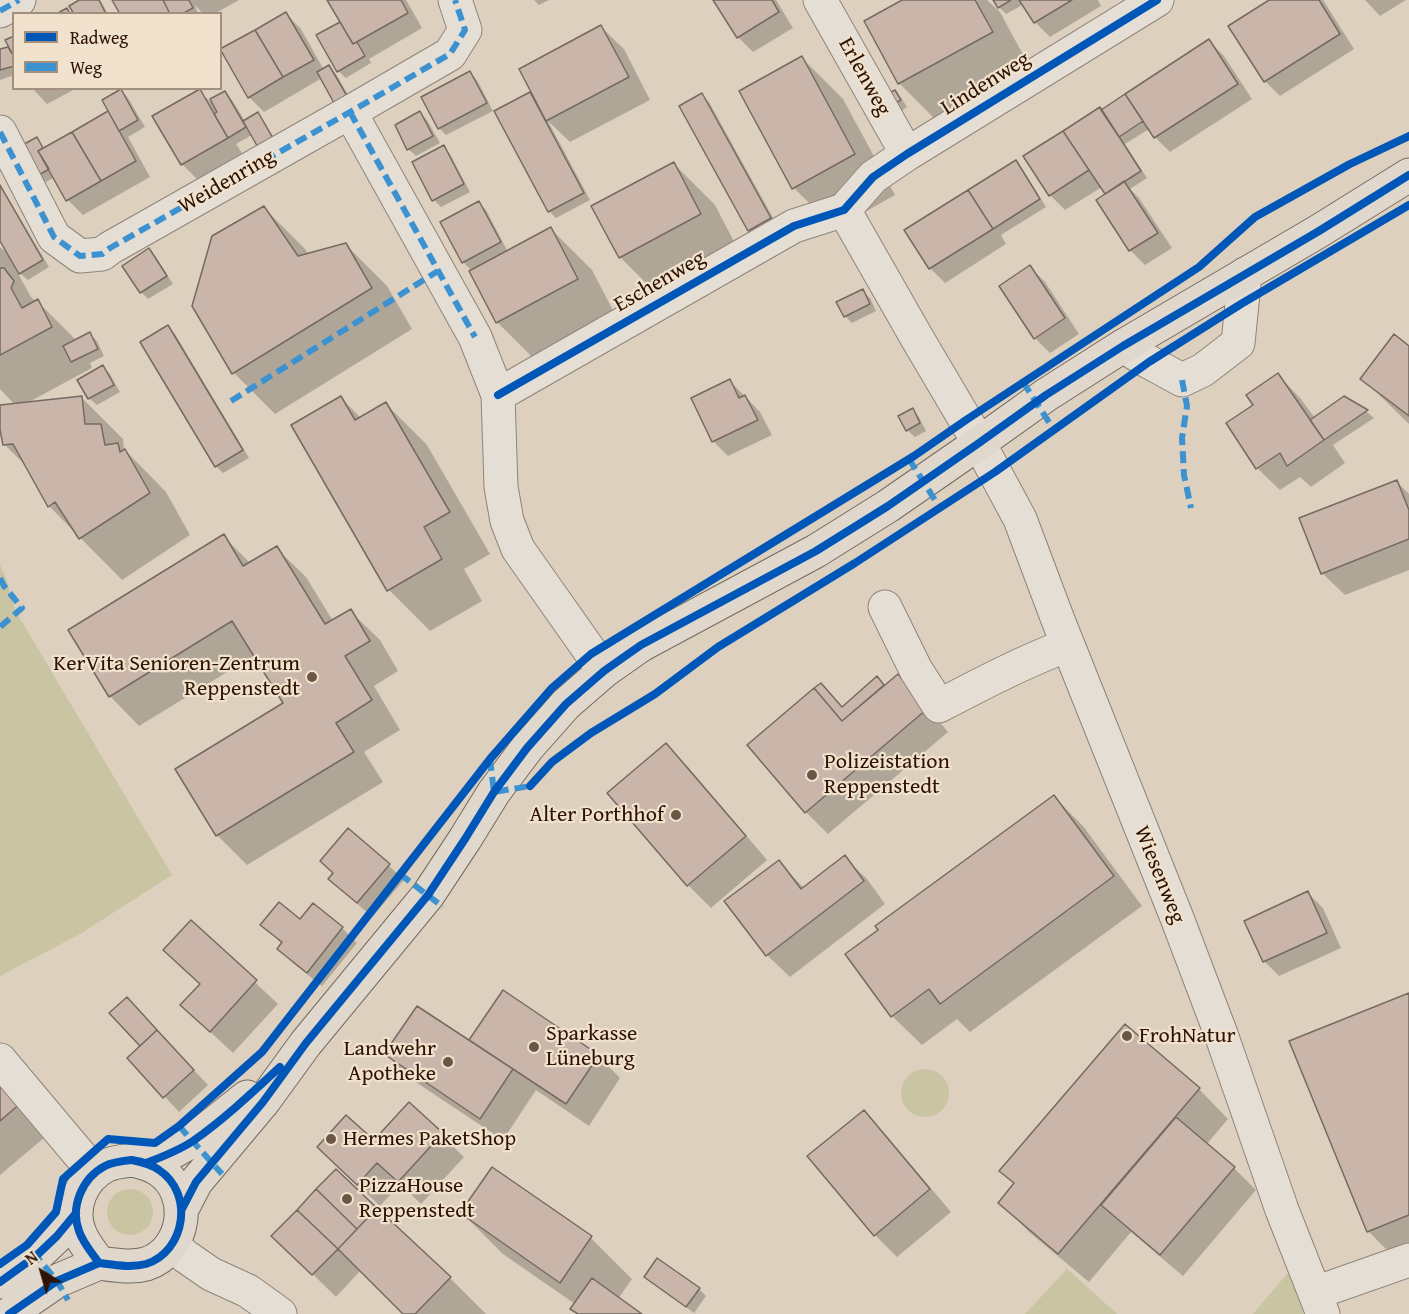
<!DOCTYPE html>
<meta charset="utf-8">
<style>
body{margin:0}
#map{position:relative;width:1409px;height:1314px;overflow:hidden;background:#ddd0bf;font-family:"Gentium Book Plus",serif}
canvas{display:block}
.legend{position:absolute;left:12px;top:12px;width:210px;height:78px;box-sizing:border-box;background:#f1e2cd;border:2px solid #a38f7d;margin:0;padding:8px 10px;list-style:none;font-size:18px;color:#2e1304}
.legend li{display:flex;align-items:center;gap:12px;height:30px}
.legend b{width:30px;border:2px solid #a38f7d}
.north{position:absolute;left:12px;top:1242px;width:60px;height:60px;-webkit-text-stroke:4px #f1e2cd;paint-order:stroke;rotate:323deg;font-size:16px;font-weight:700;line-height:24px;text-align:center;color:#2e1304}
.north::after{content:'';display:block;margin:auto;width:21px;height:27px;background:#2e1304;clip-path:polygon(50% 0,100% 100%,50% 72%,0 100%)}
</style>
<div id="map">
<canvas width="1409" height="1314"></canvas>
<ul class="legend">
<li><b style="height:8px;background:#0057b8"></b>Radweg</li>
<li><b style="height:8px;background:#3c92d1"></b>Weg</li>
</ul>
<div class="north">N</div>
</div>
<script>
const g = document.querySelector('canvas').getContext('2d');
g.lineJoin = 'round';
function fillPath(path, color) {
  g.fillStyle = color;
  g.fill(path, 'evenodd');
}
function stroke(path, color, width, dash) {
  g.strokeStyle = color;
  g.lineWidth = width;
  g.lineCap = dash ? 'butt' : 'round';
  g.setLineDash(dash || []);
  g.stroke(path);
}
function label(font, color, halo, rows, align = 'center') {
  g.font = font + ' "Gentium Book Plus",serif';
  g.lineWidth = 4.5;
  g.setLineDash([]);
  g.textBaseline = 'middle';
  g.strokeStyle = halo;
  g.fillStyle = color;
  for (const [text, x, y, turn = 0] of rows) {
    g.save();
    g.translate(x, y);
    g.rotate((+turn || 0) * Math.PI / 180);
    g.textAlign = isNaN(turn) ? turn : align;
    if (halo) g.strokeText(text, 0, 0);
    g.fillText(text, 0, 0);
    g.restore();
  }
}
const green = new Path2D(`
 M 0,565 L 6,578 L 15,610 L 172,875 L 80,934 L 0,976 Z
 M901 1093a24 24 0 1 1 48 0a24 24 0 1 1-48 0Z
 M107 1212a23 23 0 1 1 46 0a23 23 0 1 1-46 0Z
 M 1292,1268 L 1308,1314 L 1253,1314 Z
 M 1067,1269 L 1117,1314 L 1025,1314 Z`);
const shadow = new Path2D(`
 M 82,0 L 100,0 L 108,14 L 75,14 Z
 M 114,0 L 239,0 L 214,14 L 203,14 L 195,5 L 198,14 L 121,14 Z
 M 329,0 L 406,0 L 422,28 L 369,59 L 371,63 L 346,78 L 338,71 L 318,36 L 342,22 Z
 M 534,0 L 549,0 L 539,5 Z
 M 715,0 L 776,0 L 793,28 L 753,52 L 738,37 Z
 M 906,0 L 987,0 L 1000,12 L 1033,73 L 940,124 L 899,83 Z
 M 994,0 L 1098,0 L 1101,6 L 1050,37 L 1035,22 L 1024,4 L 1006,14 L 999,7 Z
 M 1272,0 L 1323,0 L 1354,49 L 1280,96 L 1265,81 Z
 M 1365,0 L 1406,0 L 1380,16 Z
 M 286,14 L 301,29 L 324,70 L 329,67 L 336,74 L 353,104 L 322,78 L 264,112 L 249,97 Z
 M 601,27 L 624,49 L 650,100 L 570,142 L 548,121 L 590,200 L 556,218 L 549,211 L 530,93 L 536,100 Z
 M 14,38 L 14,75 L 0,80 L 0,51 L 8,49 L 13,53 Z
 M 1209,41 L 1224,56 L 1252,99 L 1170,152 L 1155,137 L 1149,129 L 1125,144 L 1147,178 L 1130,189 L 1139,198 L 1172,248 L 1145,265 L 1130,250 L 1098,200 L 1107,194 L 1102,187 L 1065,210 L 1050,195 L 1101,111 Z
 M 802,58 L 843,99 L 895,195 L 835,229 L 794,188 Z
 M 470,73 L 477,80 L 493,111 L 446,135 L 439,128 Z
 M 32,88 L 77,88 L 47,104 Z
 M 120,90 L 128,98 L 145,127 L 128,137 L 150,177 L 83,215 L 68,200 L 55,177 L 42,184 L 35,177 L 36,139 L 45,149 L 112,118 Z
 M 199,91 L 215,106 L 225,93 L 232,100 L 245,121 L 257,114 L 264,121 L 281,150 L 252,135 L 236,144 L 242,153 L 197,179 L 182,164 L 154,116 Z
 M 895,91 L 902,99 L 907,107 L 900,112 L 893,105 Z
 M 701,95 L 709,102 L 777,225 L 756,237 L 749,230 Z
 M 420,113 L 427,120 L 440,143 L 416,156 L 408,149 Z
 M 443,147 L 450,154 L 470,192 L 441,207 L 434,200 Z
 M 1015,162 L 1022,169 L 1046,207 L 1001,235 L 1006,244 L 945,283 L 930,268 Z
 M 674,164 L 715,205 L 741,255 L 661,298 L 620,257 Z
 M 0,184 L 49,267 L 28,280 L 16,270 L 31,297 L 36,302 L 37,301 L 77,341 L 90,334 L 97,341 L 104,356 L 90,363 L 92,368 L 27,403 L 82,398 L 123,439 L 124,449 L 166,492 L 190,535 L 122,580 L 49,506 L 29,469 L 5,445 L 0,423 L 0,406 L 15,405 L 0,389 L 0,247 L 10,256 L 0,238 Z
 M 479,203 L 486,210 L 508,252 L 551,229 L 592,270 L 618,320 L 538,363 L 497,322 L 472,271 L 463,262 Z
 M 264,208 L 305,249 L 309,255 L 346,245 L 387,286 L 412,329 L 275,414 L 234,373 L 194,306 Z
 M 149,250 L 156,257 L 173,284 L 148,299 L 141,292 L 124,266 Z
 M 1030,267 L 1045,282 L 1079,334 L 1050,353 L 1035,338 Z
 M 863,291 L 870,298 L 876,311 L 852,323 L 845,316 Z
 M 167,327 L 175,334 L 249,458 L 223,473 L 216,466 Z
 M 1409,348 L 1409,424 L 1362,378 Z
 M 103,367 L 110,374 L 120,392 L 97,405 L 89,398 L 79,380 Z
 M 1278,375 L 1300,398 L 1315,418 L 1344,397 L 1367,412 L 1374,418 L 1333,445 L 1345,463 L 1311,487 L 1300,477 L 1280,490 L 1257,468 L 1255,405 Z
 M 730,381 L 760,412 L 772,435 L 728,456 L 713,441 Z
 M 341,398 L 361,418 L 386,404 L 427,445 L 490,554 L 464,569 L 482,601 L 430,631 L 389,590 Z
 M 912,410 L 919,417 L 926,431 L 915,437 L 907,430 Z
 M 1397,482 L 1409,494 L 1409,570 L 1345,595 L 1322,573 Z
 M 223,536 L 250,563 L 276,548 L 306,577 L 333,621 L 350,611 L 380,640 L 398,671 L 374,686 L 400,730 L 364,752 L 383,782 L 247,865 L 217,835 L 177,770 L 285,704 L 255,655 L 139,726 L 110,696 Z
 M 877,679 L 885,687 L 920,698 L 948,732 L 828,834 L 806,812 L 842,708 ZM 850,713 L 852,715 L 840,725 L 838,723 Z
 M 666,745 L 688,767 L 767,860 L 711,908 L 688,885 L 609,793 Z
 M 1054,797 L 1083,826 L 1142,906 L 970,1032 L 957,1019 L 922,1045 L 892,1016 L 847,954 Z
 M 348,830 L 389,866 L 404,880 L 372,917 L 330,879 L 335,874 Z
 M 844,857 L 867,879 L 885,904 L 790,977 L 767,955 L 779,862 L 804,888 Z
 M 1308,893 L 1323,908 L 1341,948 L 1279,976 L 1264,961 Z
 M 300,921 L 342,928 L 357,943 L 322,986 L 294,964 L 279,949 L 282,944 L 262,925 Z
 M 191,922 L 278,1004 L 233,1053 L 205,1027 L 201,985 Z
 M 503,992 L 598,1056 L 620,1078 L 589,1126 L 536,1090 L 503,1140 L 408,1077 L 386,1054 L 470,1042 Z
 M 1409,995 L 1409,1246 L 1391,1254 L 1368,1231 Z
 M 1125,1026 L 1199,1089 L 1228,1119 L 1206,1145 L 1234,1168 L 1256,1190 L 1183,1276 L 1131,1232 L 1089,1282 L 1029,1232 L 1000,1202 L 1015,1184 L 1001,1171 Z
 M 142,1046 L 172,1047 L 208,1085 L 179,1112 L 129,1058 Z
 M 0,1078 L 51,1132 L 0,1175 Z
 M 409,1104 L 464,1157 L 421,1204 L 400,1184 L 380,1206 L 341,1169 L 374,1142 Z
 M 864,1112 L 886,1135 L 951,1212 L 897,1257 L 875,1235 Z
 M 493,1169 L 591,1238 L 632,1279 L 618,1299 L 639,1314 L 578,1314 L 572,1308 L 575,1304 L 503,1254 L 462,1213 Z
 M 336,1171 L 450,1278 L 486,1314 L 405,1314 L 361,1270 L 336,1297 L 274,1236 Z
 M 646,1276 L 699,1289 L 706,1296 L 694,1313 L 653,1283 Z`);
const building = new Path2D(`
 M 79,0 L 99,0 L 106,14 L 74,14 L 69,6 Z
 M 112,0 L 163,0 L 170,14 L 120,14 Z
 M 163,0 L 189,0 L 193,8 L 182,14 L 170,14 Z
 M 327,0 L 401,0 L 408,13 L 353,44 Z
 M 713,0 L 772,0 L 779,12 L 737,38 Z
 M 902,0 L 975,0 L 993,32 L 898,84 L 864,21 Z
 M 993,0 L 1011,0 L 998,8 Z
 M 1019,0 L 1072,0 L 1034,23 Z
 M 1269,0 L 1319,0 L 1340,34 L 1264,82 L 1228,26 Z
 M 67,8 L 70,14 L 56,14 Z
 M 286,12 L 314,60 L 283,77 L 255,30 Z
 M 340,22 L 353,44 L 357,42 L 365,56 L 337,72 L 316,35 Z
 M 601,25 L 629,77 L 546,121 L 519,69 Z
 M 255,30 L 283,77 L 248,98 L 220,49 Z
 M 14,36 L 14,57 L 5,40 Z
 M 1209,39 L 1238,84 L 1154,138 L 1125,94 Z
 M 8,47 L 14,57 L 14,66 L 0,70 L 0,49 Z
 M 802,56 L 855,154 L 792,189 L 739,91 Z
 M 329,65 L 347,96 L 334,103 L 317,72 Z
 M 470,71 L 487,103 L 438,129 L 421,97 Z
 M 121,89 L 138,120 L 119,131 L 102,100 Z
 M 200,89 L 228,138 L 181,165 L 152,116 Z
 M 895,90 L 901,100 L 891,105 L 885,95 Z
 M 225,91 L 246,127 L 228,138 L 214,114 L 217,112 L 210,99 Z
 M 530,92 L 584,193 L 548,212 L 494,111 Z
 M 702,93 L 771,218 L 748,231 L 679,106 Z
 M 1125,94 L 1143,121 L 1119,137 L 1101,110 Z
 M 1100,107 L 1141,171 L 1105,194 L 1063,131 Z
 M 108,111 L 136,161 L 101,181 L 72,132 Z
 M 420,111 L 433,136 L 407,150 L 395,125 Z
 M 258,112 L 275,142 L 260,151 L 243,121 Z
 M 1063,131 L 1089,170 L 1049,196 L 1023,156 Z
 M 72,132 L 101,181 L 66,201 L 38,151 Z
 M 37,137 L 43,148 L 38,151 L 49,169 L 34,178 L 17,148 Z
 M 444,145 L 464,184 L 432,201 L 412,162 Z
 M 1016,160 L 1040,199 L 993,229 L 968,190 Z
 M 674,162 L 701,214 L 619,258 L 591,206 Z
 M 1124,181 L 1158,233 L 1129,251 L 1096,200 Z
 M 0,185 L 43,260 L 19,274 L 0,241 Z
 M 968,190 L 993,229 L 929,269 L 904,230 Z
 M 479,201 L 501,242 L 462,263 L 440,222 Z
 M 264,206 L 298,256 L 346,243 L 372,288 L 232,374 L 192,306 L 212,236 Z
 M 551,227 L 578,279 L 496,323 L 469,271 Z
 M 149,248 L 167,276 L 140,293 L 122,266 Z
 M 1030,265 L 1065,318 L 1034,339 L 999,286 Z
 M 0,268 L 4,268 L 14,281 L 11,288 L 22,308 L 38,299 L 52,327 L 0,355 Z
 M 863,289 L 870,304 L 844,317 L 836,302 Z
 M 168,325 L 243,450 L 215,467 L 140,342 Z
 M 90,332 L 98,349 L 71,362 L 63,346 Z
 M 1394,334 L 1409,346 L 1409,416 L 1360,379 Z
 M 103,365 L 114,385 L 88,399 L 77,380 Z
 M 1278,373 L 1324,440 L 1287,466 L 1280,453 L 1256,469 L 1226,423 L 1253,405 L 1246,395 Z
 M 730,379 L 739,398 L 745,395 L 758,420 L 712,442 L 691,398 Z
 M 82,396 L 85,424 L 101,424 L 105,445 L 118,443 L 120,452 L 125,449 L 150,493 L 79,539 L 55,502 L 48,507 L 13,444 L 3,445 L 0,430 L 0,405 Z
 M 341,396 L 355,420 L 386,402 L 450,512 L 424,527 L 442,559 L 387,591 L 291,425 Z
 M 1344,396 L 1368,410 L 1324,440 L 1310,420 Z
 M 913,408 L 920,423 L 906,431 L 898,416 Z
 M 1397,480 L 1409,510 L 1409,539 L 1321,574 L 1299,518 Z
 M 224,534 L 243,566 L 277,546 L 325,624 L 351,609 L 370,641 L 345,656 L 372,700 L 336,723 L 354,752 L 216,836 L 175,769 L 283,703 L 232,621 L 109,697 L 68,630 Z
 M 898,674 L 927,709 L 805,813 L 747,745 L 814,688 L 842,721 Z
 M 877,676 L 884,685 L 842,721 L 814,688 L 821,683 L 842,707 Z
 M 666,743 L 746,836 L 687,886 L 607,793 Z
 M 1054,795 L 1114,876 L 940,1004 L 929,989 L 891,1017 L 845,954 L 878,930 L 875,926 Z
 M 348,828 L 390,864 L 357,903 L 328,879 L 333,873 L 320,861 Z
 M 845,855 L 864,881 L 766,956 L 724,901 L 779,860 L 801,889 Z
 M 1308,891 L 1327,933 L 1263,962 L 1244,921 Z
 M 279,902 L 300,919 L 313,903 L 343,927 L 307,973 L 277,949 L 282,942 L 260,925 Z
 M 191,920 L 257,980 L 210,1032 L 180,1005 L 200,984 L 163,950 Z
 M 503,990 L 599,1055 L 566,1104 L 469,1040 Z
 M 1409,993 L 1409,1215 L 1367,1232 L 1289,1041 Z
 M 127,997 L 157,1030 L 140,1046 L 109,1013 Z
 M 417,1006 L 513,1069 L 480,1119 L 384,1054 Z
 M 1125,1024 L 1200,1088 L 1058,1254 L 998,1203 L 1014,1183 L 999,1171 Z
 M 157,1030 L 194,1070 L 163,1098 L 127,1058 Z
 M 0,1078 L 22,1102 L 0,1121 Z
 M 409,1102 L 443,1133 L 398,1182 L 377,1163 L 357,1185 L 317,1147 L 346,1115 L 374,1140 Z
 M 864,1110 L 930,1189 L 874,1236 L 807,1156 Z
 M 1176,1117 L 1235,1167 L 1160,1255 L 1101,1205 Z
 M 492,1167 L 592,1236 L 560,1283 L 460,1213 Z
 M 336,1169 L 377,1208 L 357,1229 L 316,1189 Z
 M 316,1189 L 357,1229 L 338,1249 L 297,1210 Z
 M 377,1208 L 451,1277 L 415,1314 L 403,1314 L 338,1249 Z
 M 297,1210 L 338,1249 L 312,1275 L 271,1236 Z
 M 657,1258 L 700,1288 L 686,1307 L 644,1277 Z
 M 592,1278 L 642,1314 L 578,1314 L 570,1309 Z`);
const minor = new Path2D(`
 M 820,0 L 907,154
 M 0,11 L 19,0
 M 350,112 L 475,337 L 498,395 L 501,487 L 507,521 L 518,549 L 604,671
 M 0,132 L 54,237 L 80,256 L 102,254 L 110,248 L 350,112 L 450,54 L 465,30 L 455,0
 M 844,210 L 917,338 L 979,443 L 1020,519 L 1058,620 L 1177,918 L 1221,1034 L 1282,1210 L 1323,1314
 M 844,210 L 873,177 L 907,154 L 1157,0
 M 1123,346 L 1149,362 L 1182,380 L 1203,370 L 1238,343 L 1245,274
 M 498,395 L 794,226 L 844,210
 M 885,607 L 916,670 L 939,706 C 981,684 1023,662 1068,645
 M 0,1060 L 95,1173
 M 172,1244 L 185,1256 L 211,1274 L 248,1291 L 280,1314
 M 1315,1293 L 1409,1260`);
const major = new Path2D(`
 M 132,1160 C 142,1162 151,1164 159,1170 C 194,1193 186,1251 146,1264 C 131,1268 115,1265 99,1263 C 92,1253 83,1243 79,1231 C 70,1207 82,1178 105,1166 C 113,1162 123,1161 132,1160 Z
 M 146,1163 L 171,1153 L 192,1141 L 247,1097
 M 182,1209 L 196,1182 L 263,1102 L 306,1043 L 428,895 L 465,839 L 494,792 L 527,748 L 566,704 L 604,671 L 641,645 L 816,551 L 888,506 L 979,443 L 1046,395 L 1123,346 L 1319,231 L 1409,175
 M 0,1282 L 36,1256 L 57,1236 L 76,1213
 M 9,1314 L 57,1281 L 99,1263`);
const quiet = new Path2D(`
 M 0,11 L 19,0
 M 350,112 L 475,337
 M 0,132 L 54,237 L 80,256 L 102,254 L 110,248 L 350,112 L 450,54 L 465,30 L 455,0
 M 1182,380 L 1187,406 L 1182,438 L 1184,475 L 1191,508
 M 1023,382 L 1054,430
 M 231,401 L 438,271
 M 909,459 L 940,508
 M 0,578 L 4,586 L 22,608 L 0,627
 M 490,759 L 494,792 L 530,786 L 533,782
 M 400,874 L 443,907
 M 179,1126 L 222,1174
 M 33,1252 L 57,1281 L 68,1300`);
const cycleway = new Path2D(`
 M 498,395 L 794,226 L 844,210 L 873,177 L 907,154 L 1157,0
 M 530,786 L 552,762 L 591,733 L 655,694 L 718,647 L 855,563 L 995,472 L 1149,362 L 1241,304 L 1409,205
 M 132,1160 C 142,1162 151,1164 159,1170 C 194,1193 186,1251 146,1264 C 131,1268 115,1265 99,1263 C 92,1253 83,1243 79,1231 C 70,1207 82,1178 105,1166 C 113,1162 123,1161 132,1160 Z
 M 146,1163 C 162,1157 178,1151 193,1141 C 223,1120 253,1092 280,1067
 M 182,1209 L 196,1182 L 263,1102 L 306,1043 L 428,895 L 465,839 L 494,792 L 527,748 L 566,704 L 604,671 L 641,645 L 816,551 L 888,506 L 979,443 L 1046,395 L 1123,346 L 1319,231 L 1409,175
 M 0,1264 L 27,1245 L 56,1212 L 63,1179 L 108,1139 L 155,1143 L 179,1126 L 262,1052 L 490,759 L 552,688 L 591,654 L 914,456 L 966,420 L 1199,267 L 1255,217 L 1350,164 L 1409,136
 M 0,1282 L 36,1256 L 57,1236 L 76,1213
 M 9,1314 L 57,1281 L 99,1263`);
const markers = [
 [312,677,6,"#6b5545"],
 [812,775,6,"#6b5545"],
 [676,815,6,"#6b5545"],
 [1127,1036,6,"#6b5545"],
 [534,1047,6,"#6b5545"],
 [448,1062,6,"#6b5545"],
 [331,1139,6,"#6b5545"],
 [347,1199,6,"#6b5545"]
];
const streetNames = [
 ["Erlenweg",864,77,61],
 ["Lindenweg",986,84,-32],
 ["Weidenring",227,182,-30],
 ["Eschenweg",660,282,-30],
 ["Wiesenweg",1159,875,68]
];
const poiNames = [
 ["KerVita Senioren-Zentrum",300,664,"right"],
 ["Reppenstedt",300,689,"right"],
 ["Polizeistation",824,762],
 ["Reppenstedt",824,787],
 ["Alter Porthhof",664,815,"right"],
 ["Sparkasse",546,1034],
 ["Lüneburg",546,1059],
 ["FrohNatur",1139,1036],
 ["Landwehr",436,1049,"right"],
 ["Apotheke",436,1074,"right"],
 ["Hermes PaketShop",343,1139],
 ["PizzaHouse",359,1186],
 ["Reppenstedt",359,1211]
];
fillPath(green, '#c9c4a2');
fillPath(shadow, '#0003');
fillPath(building, '#cab5ab');
stroke(building, '#756a60', 1.5);
stroke(minor, '#8e8479', 35);
stroke(major, '#756a60', 35);
stroke(minor, '#e4ded5', 33);
stroke(major, '#e0d8cd', 33);
stroke(quiet, '#3c92d1', 6, [12, 6]);
stroke(cycleway, '#0057b8', 8);
for (const [x, y, r, color] of markers) {
  const dot = new Path2D();
  dot.arc(x, y, r, 0, 2 * Math.PI);
  g.fillStyle = color;
  g.fill(dot);
  stroke(dot, '#f1e2cd', 2);
}
label('22px', '#2e1304', '#f1e2cd', streetNames);
label('22px', '#2e1304', '#f1e2cd', poiNames, 'left');
</script>
